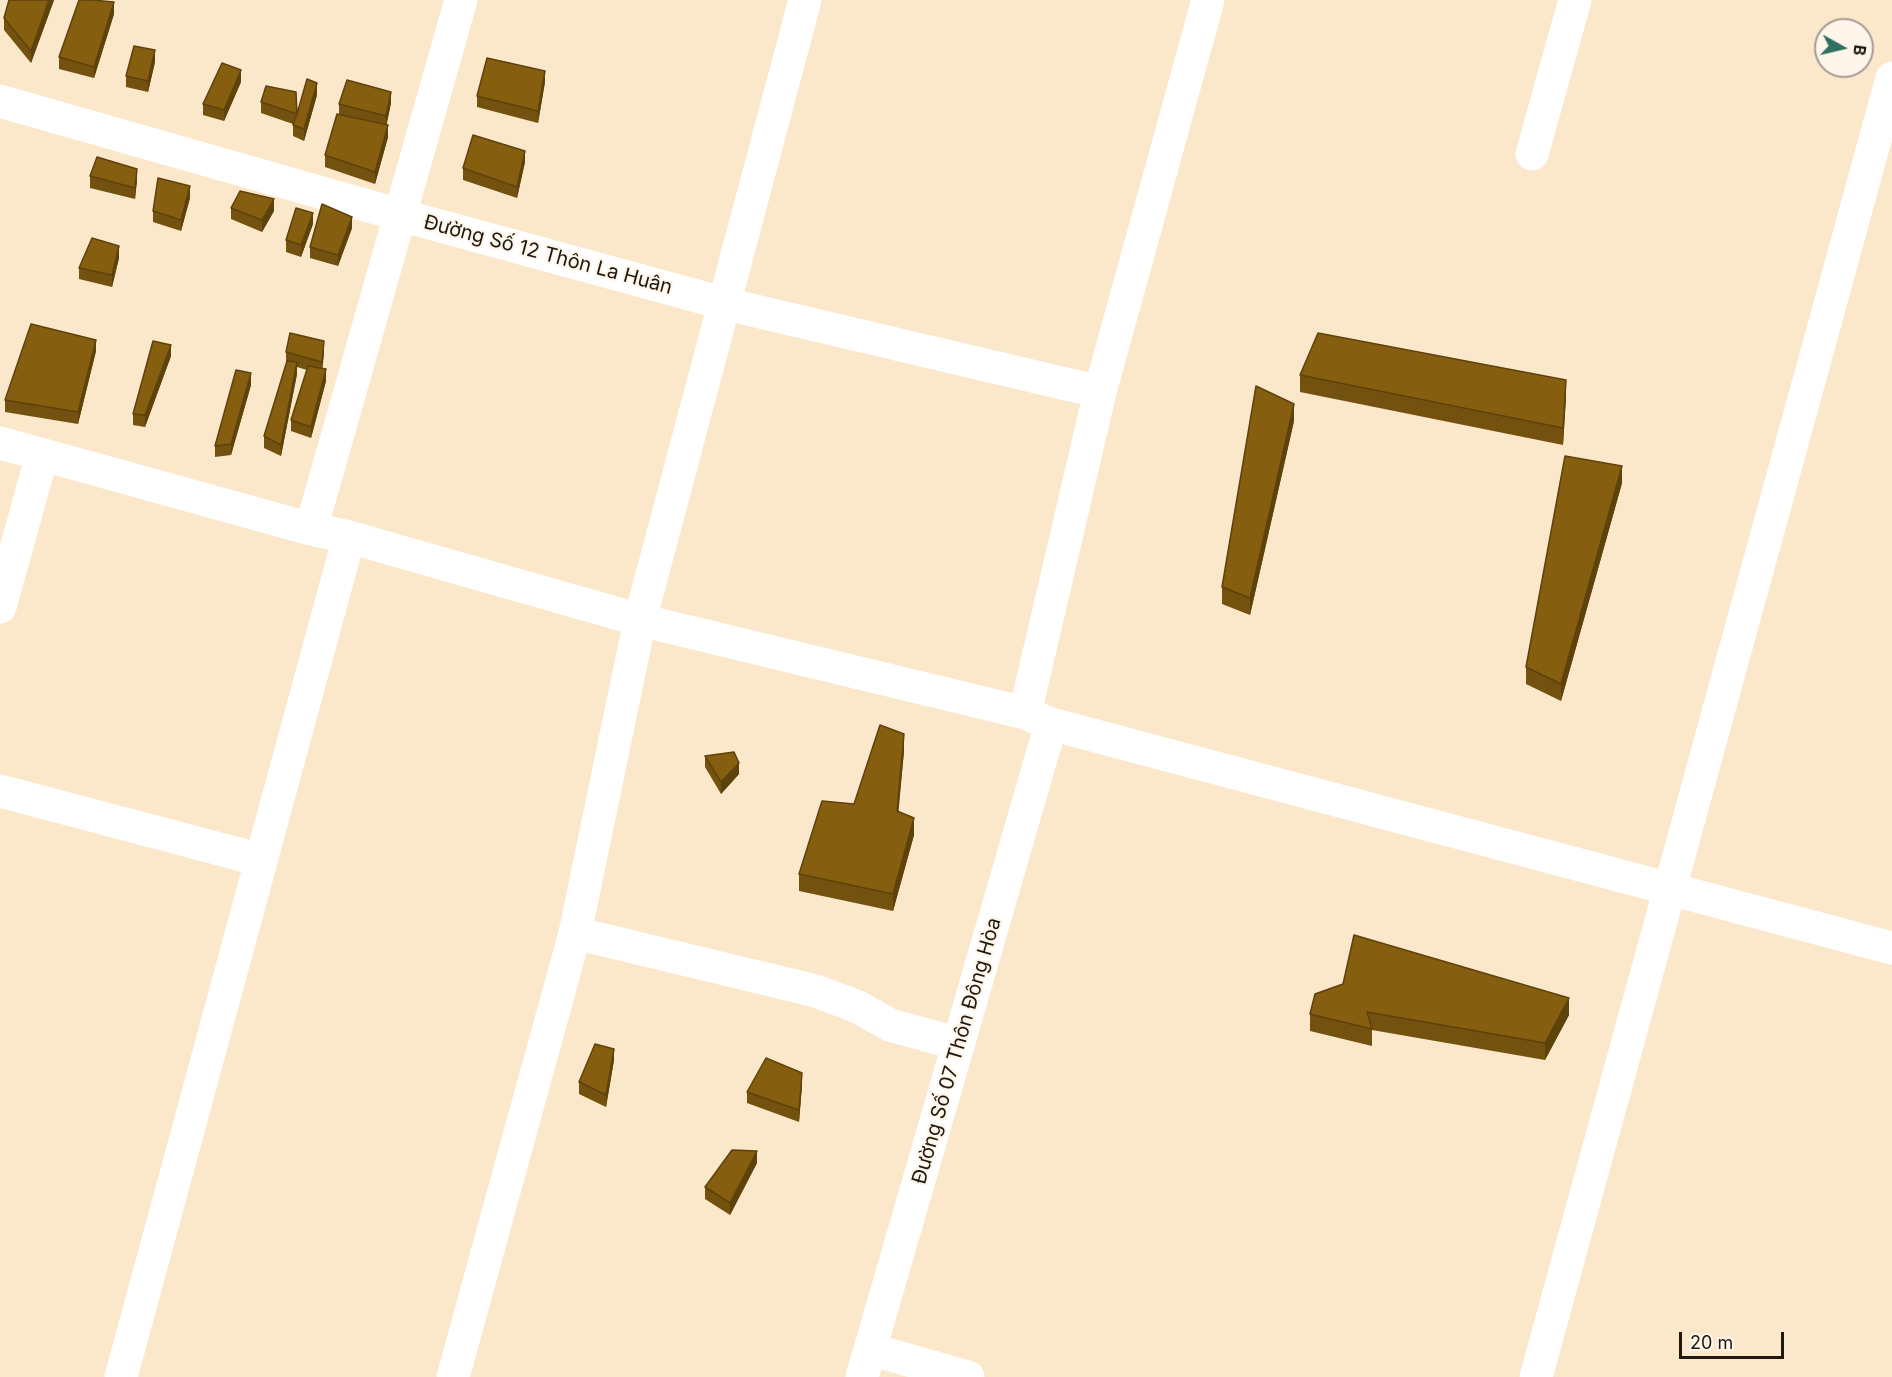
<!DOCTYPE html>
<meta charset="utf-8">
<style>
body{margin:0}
#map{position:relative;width:1892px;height:1377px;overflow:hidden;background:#fbe7ca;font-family:Inter,sans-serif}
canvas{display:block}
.north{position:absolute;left:1814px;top:18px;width:60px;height:60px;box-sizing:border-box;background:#fef6eb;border:2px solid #a59d93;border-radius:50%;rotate:98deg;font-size:16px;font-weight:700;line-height:24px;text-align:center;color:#1f180e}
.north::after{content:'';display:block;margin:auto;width:21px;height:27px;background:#30705e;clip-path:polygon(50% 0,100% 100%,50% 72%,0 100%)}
.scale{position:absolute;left:1679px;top:1332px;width:105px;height:27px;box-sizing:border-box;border:3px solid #1f180e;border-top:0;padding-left:8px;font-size:18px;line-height:21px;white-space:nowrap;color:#1f180e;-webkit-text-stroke:4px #fef6eb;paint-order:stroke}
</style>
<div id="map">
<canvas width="1892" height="1377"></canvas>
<div class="north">B</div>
<div class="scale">20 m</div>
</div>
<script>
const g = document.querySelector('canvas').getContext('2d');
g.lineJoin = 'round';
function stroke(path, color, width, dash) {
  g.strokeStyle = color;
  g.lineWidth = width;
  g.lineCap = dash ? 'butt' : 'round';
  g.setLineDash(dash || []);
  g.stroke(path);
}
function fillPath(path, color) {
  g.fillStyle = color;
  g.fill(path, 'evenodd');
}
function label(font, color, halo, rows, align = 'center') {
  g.font = font + ' Inter,sans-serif';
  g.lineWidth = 4.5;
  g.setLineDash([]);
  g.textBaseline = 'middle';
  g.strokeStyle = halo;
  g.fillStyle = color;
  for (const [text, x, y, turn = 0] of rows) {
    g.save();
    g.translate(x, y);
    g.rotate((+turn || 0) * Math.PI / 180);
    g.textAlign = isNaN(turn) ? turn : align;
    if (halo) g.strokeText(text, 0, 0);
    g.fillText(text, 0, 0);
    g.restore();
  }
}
const minor = new Path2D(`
 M 0,101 L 400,215 L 726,304 L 1100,392
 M 1532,154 L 1575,0
 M 0,443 L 311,529 L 349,537 L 640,620 L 1025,713 L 1051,724 L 1892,948
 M 311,529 L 461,0
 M 0,607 L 42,455
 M 1025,713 L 1100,392 L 1208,0
 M 0,791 L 261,860
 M 575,933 L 816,991 L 858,1007 L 890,1025 L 959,1044
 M 870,1349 L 968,1377
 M 121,1377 L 349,537
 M 453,1377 L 575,933 L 640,620 L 805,0
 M 862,1377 L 1051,724
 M 1536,1377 L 1892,78`);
const wall = new Path2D(`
 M 54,0 L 31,63 L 4,30 L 4,18 Z
 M 114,14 L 94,78 L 59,69 L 59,57 Z
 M 155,62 L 148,92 L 126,87 L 126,76 Z
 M 241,82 L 224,121 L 203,115 L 203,104 Z
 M 545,82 L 538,123 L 477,107 L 477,96 Z
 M 317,95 L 304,141 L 293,136 L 293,124 L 261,113 L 261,102 L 297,114 Z
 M 391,103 L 386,125 L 388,137 L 375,184 L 325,167 L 325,155 L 339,115 L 339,104 Z
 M 525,162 L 517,198 L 463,180 L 463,168 Z
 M 90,176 L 137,180 L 135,199 L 90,188 Z
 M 190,198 L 181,231 L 153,222 L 153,211 Z
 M 231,208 L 274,211 L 262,232 L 231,219 Z
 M 313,224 L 301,257 L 286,252 L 286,240 Z
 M 352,228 L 338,266 L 310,258 L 310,247 Z
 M 119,258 L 112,287 L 79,279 L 79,268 Z
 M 96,351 L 78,424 L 5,412 L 5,400 Z
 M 286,352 L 324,352 L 322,369 L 326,381 L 311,438 L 291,431 L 291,420 L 307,370 L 297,367 L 297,374 L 281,456 L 264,448 L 264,436 L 286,364 Z
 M 171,356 L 145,427 L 133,425 L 133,414 Z
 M 1300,375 L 1566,397 L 1563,445 L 1300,392 Z
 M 251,385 L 231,455 L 215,457 L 215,446 Z
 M 1294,421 L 1250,615 L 1222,604 L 1222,587 Z
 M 1622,483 L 1561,701 L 1526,684 L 1526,667 Z
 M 904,751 L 898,812 L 914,835 L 893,911 L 799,891 L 799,874 L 854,804 Z
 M 705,756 L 739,774 L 721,794 L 705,767 Z
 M 1315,994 L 1569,1015 L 1545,1060 L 1372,1030 L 1372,1046 L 1310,1031 L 1310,1014 Z
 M 614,1060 L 606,1107 L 579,1094 L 579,1082 Z
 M 802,1085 L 799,1122 L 747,1103 L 747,1092 Z
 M 757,1163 L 730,1215 L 705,1199 L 705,1187 Z`);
const shadedWall = new Path2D(`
 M 49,0 L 54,0 L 31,63 L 31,51 Z
 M 114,2 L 114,14 L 94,78 L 94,67 Z
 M 155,50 L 155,62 L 148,92 L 148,81 Z
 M 241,70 L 241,82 L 224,121 L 224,110 Z
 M 545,71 L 545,82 L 538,123 L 538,111 Z
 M 317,83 L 317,95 L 304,141 L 304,129 Z
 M 391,92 L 391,103 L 386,128 L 386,116 Z
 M 388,125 L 388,137 L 375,184 L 375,172 Z
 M 525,151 L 525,162 L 517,198 L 517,187 Z
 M 137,169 L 137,180 L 135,199 L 135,188 Z
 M 190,186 L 190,198 L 181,231 L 181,220 Z
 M 274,199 L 274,211 L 262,232 L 262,220 Z
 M 313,213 L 313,224 L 301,257 L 301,245 Z
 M 352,217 L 352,228 L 338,266 L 338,255 Z
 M 119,246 L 119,258 L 112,287 L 112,275 Z
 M 96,340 L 96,351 L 78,424 L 78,412 Z
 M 324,341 L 324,352 L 322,374 L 322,362 Z
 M 171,345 L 171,356 L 145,427 L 145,415 Z
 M 297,362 L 297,374 L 281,456 L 281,445 Z
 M 326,369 L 326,381 L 311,438 L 311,427 Z
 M 251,373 L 251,385 L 231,455 L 231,444 Z
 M 1566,380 L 1566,397 L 1563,445 L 1563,428 Z
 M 1294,404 L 1294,421 L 1250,615 L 1250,598 Z
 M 1622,466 L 1622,483 L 1561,701 L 1561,684 Z
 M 904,734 L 904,751 L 897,828 L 897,811 Z
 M 739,763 L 739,774 L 721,794 L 721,782 Z
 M 914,818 L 914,835 L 893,911 L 893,894 Z
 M 1569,998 L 1569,1015 L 1545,1060 L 1545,1043 Z
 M 614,1049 L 614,1060 L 606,1107 L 606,1095 Z
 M 802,1073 L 802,1085 L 799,1122 L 799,1110 Z
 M 757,1151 L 757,1163 L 730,1215 L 730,1203 Z`);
const building = new Path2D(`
 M 9,0 L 49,0 L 31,51 L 4,18 Z
 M 79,0 L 92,0 L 114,2 L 94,67 L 59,57 Z
 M 134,46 L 155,50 L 148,81 L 126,76 Z
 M 487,58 L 545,71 L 538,111 L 477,96 Z
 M 222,63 L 241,70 L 224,110 L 203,104 Z
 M 307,79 L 317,83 L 304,129 L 293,125 L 297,114 L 261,102 L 266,86 L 296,92 L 297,114 Z
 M 347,80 L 391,92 L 386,116 L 339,104 Z
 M 337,114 L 388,125 L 375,172 L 325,155 Z
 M 473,135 L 525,151 L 517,187 L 463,168 Z
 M 97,157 L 137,169 L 135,188 L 90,176 Z
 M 158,178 L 190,186 L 181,220 L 153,211 Z
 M 240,191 L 274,199 L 262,220 L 231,208 Z
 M 322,204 L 352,217 L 338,255 L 310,247 Z
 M 296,208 L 313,213 L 301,245 L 286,240 Z
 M 92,238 L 119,246 L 112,275 L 79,268 Z
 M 31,324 L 96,340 L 78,412 L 5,400 Z
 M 290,333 L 324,341 L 322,362 L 286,352 Z
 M 1318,333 L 1566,380 L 1563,428 L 1300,375 Z
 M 153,341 L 171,345 L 145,415 L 133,414 Z
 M 287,361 L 297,362 L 281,445 L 264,436 Z
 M 308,366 L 326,369 L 311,427 L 291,420 Z
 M 236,370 L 251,373 L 231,444 L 215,446 Z
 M 1256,386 L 1294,404 L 1250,598 L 1222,587 Z
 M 1565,456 L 1622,466 L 1561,684 L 1526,667 Z
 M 880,725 L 904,734 L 897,811 L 914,818 L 893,894 L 799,874 L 822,801 L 854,804 Z
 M 734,752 L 739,763 L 721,782 L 705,756 Z
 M 1354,935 L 1569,998 L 1545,1043 L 1367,1012 L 1372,1029 L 1310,1014 L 1315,994 L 1343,984 Z
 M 595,1044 L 614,1049 L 606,1095 L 579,1082 Z
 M 766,1058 L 802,1073 L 799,1110 L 747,1092 Z
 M 732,1150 L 757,1151 L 730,1203 L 705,1187 Z`);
const streetNames = [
 ["Đường Số 12 Thôn La Huân",548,255,15],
 ["Đường Số 07 Thôn Đông Hòa",957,1051,-74]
];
stroke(minor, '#fff', 33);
fillPath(wall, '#73510e');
fillPath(shadedWall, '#5e420b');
fillPath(building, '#865e10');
stroke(building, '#5e420b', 1.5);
label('20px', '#1f180e', '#fef6eb', streetNames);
</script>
